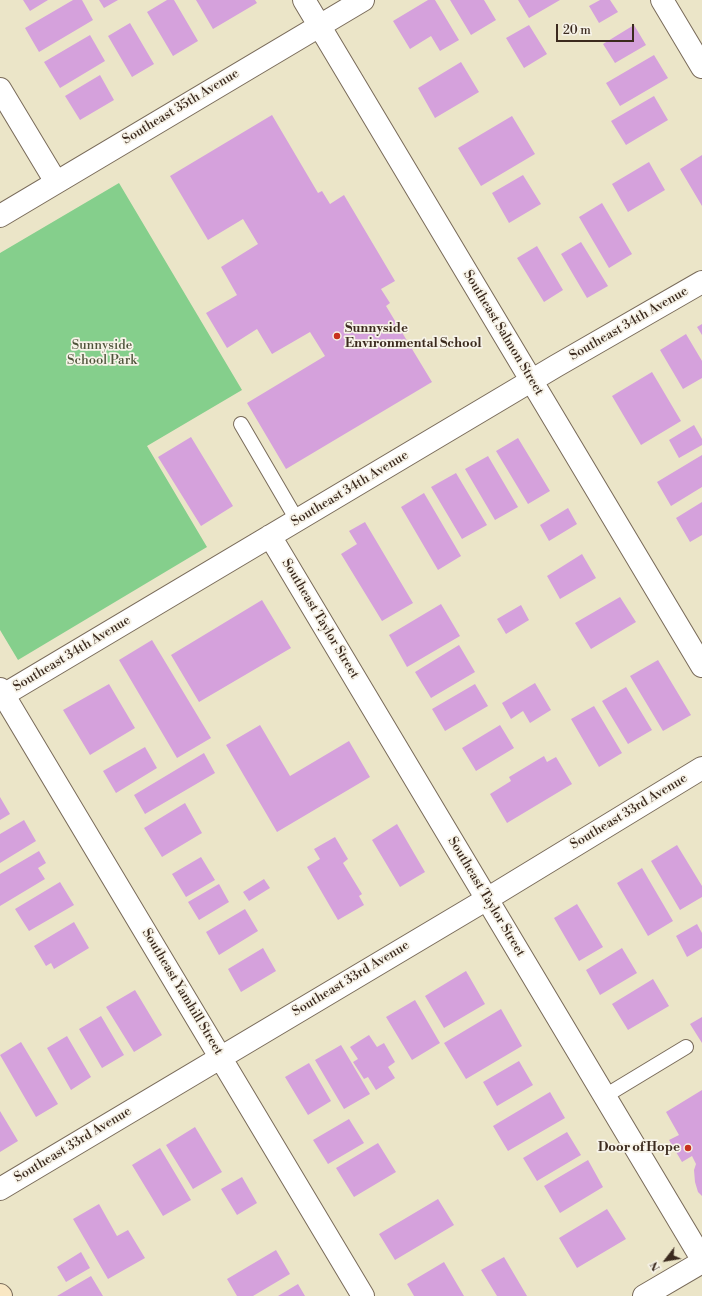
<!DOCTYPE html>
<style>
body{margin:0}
#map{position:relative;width:702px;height:1296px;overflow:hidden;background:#ebe5c8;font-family:"Libre Bodoni",serif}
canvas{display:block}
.north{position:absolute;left:646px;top:1240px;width:40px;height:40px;-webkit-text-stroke:3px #f7f3e8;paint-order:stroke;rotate:239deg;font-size:11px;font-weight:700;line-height:16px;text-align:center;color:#3b2a1e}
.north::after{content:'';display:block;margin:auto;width:14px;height:18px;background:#3b2a1e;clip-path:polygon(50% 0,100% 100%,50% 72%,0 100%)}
.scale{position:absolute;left:556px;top:24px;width:78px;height:18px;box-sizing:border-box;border:2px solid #3b2a1e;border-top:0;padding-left:5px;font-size:12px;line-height:14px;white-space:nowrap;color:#3b2a1e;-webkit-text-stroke:3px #f7f3e8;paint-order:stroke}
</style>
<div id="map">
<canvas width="702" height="1296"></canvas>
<div class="north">N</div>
<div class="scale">20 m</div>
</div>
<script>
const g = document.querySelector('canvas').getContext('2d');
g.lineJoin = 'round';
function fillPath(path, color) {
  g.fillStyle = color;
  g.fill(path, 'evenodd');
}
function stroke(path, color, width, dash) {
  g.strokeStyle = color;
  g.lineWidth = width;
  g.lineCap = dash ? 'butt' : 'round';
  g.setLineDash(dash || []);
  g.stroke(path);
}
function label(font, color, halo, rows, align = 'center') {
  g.font = font + ' "Libre Bodoni",serif';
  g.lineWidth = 3.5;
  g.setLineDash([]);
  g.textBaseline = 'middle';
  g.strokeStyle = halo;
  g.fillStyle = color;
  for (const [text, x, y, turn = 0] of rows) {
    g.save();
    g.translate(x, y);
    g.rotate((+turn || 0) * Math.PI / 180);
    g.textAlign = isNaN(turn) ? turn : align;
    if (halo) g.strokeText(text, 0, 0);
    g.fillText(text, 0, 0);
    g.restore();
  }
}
const green = new Path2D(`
 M 119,183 L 242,390 L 147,446 L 207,547 L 18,660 L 0,630 L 0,253 Z`);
const building = new Path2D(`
 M 23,0 L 48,0 L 30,11 Z
 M 73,0 L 82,0 L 93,20 L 39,52 L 25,28 Z
 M 99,0 L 118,0 L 104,8 Z
 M 167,0 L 174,0 L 198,41 L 173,56 L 147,12 Z
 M 196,0 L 255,0 L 257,3 L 213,29 Z
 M 428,0 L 435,0 L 459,40 L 440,51 L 431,36 L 410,49 L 393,21 Z
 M 450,0 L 484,0 L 496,20 L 471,35 Z
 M 518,0 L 560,0 L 529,18 Z
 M 600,0 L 610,0 L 618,12 L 599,23 L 589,6 Z
 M 130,23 L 154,64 L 132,77 L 108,36 Z
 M 529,25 L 547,54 L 524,68 L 506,38 Z
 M 634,25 L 646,45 L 615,63 L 603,44 Z
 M 90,35 L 105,61 L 60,88 L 44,62 Z
 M 654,55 L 668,78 L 620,106 L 606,83 Z
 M 461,62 L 479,92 L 435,118 L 418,88 Z
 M 100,75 L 114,100 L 80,120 L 65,96 Z
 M 654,96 L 668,120 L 626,145 L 611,121 Z
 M 272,115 L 318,193 L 322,191 L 330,204 L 344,195 L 395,281 L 381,289 L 390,303 L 386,306 L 432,382 L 286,469 L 247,403 L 325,356 L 310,332 L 272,354 L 257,329 L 227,348 L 206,313 L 237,295 L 221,267 L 258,244 L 243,219 L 208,240 L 170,176 Z
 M 512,116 L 535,154 L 481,186 L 458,148 Z
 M 702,155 L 702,206 L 680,169 Z
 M 649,162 L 665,190 L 628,212 L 612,184 Z
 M 523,175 L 541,204 L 509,223 L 492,193 Z
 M 602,203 L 632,254 L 609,268 L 579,217 Z
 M 581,242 L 608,286 L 587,298 L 561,254 Z
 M 537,246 L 563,290 L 544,302 L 517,258 Z
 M 702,324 L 702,335 L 697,327 Z
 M 686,334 L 702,361 L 702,378 L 683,389 L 660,350 Z
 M 652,372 L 681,421 L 641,445 L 612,396 Z
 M 694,425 L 702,439 L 702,445 L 679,458 L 669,440 Z
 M 191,437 L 233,506 L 201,526 L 158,457 Z
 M 518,438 L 550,491 L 528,504 L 496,451 Z
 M 702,455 L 702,487 L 671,506 L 657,482 Z
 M 488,456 L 518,507 L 495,520 L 465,469 Z
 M 456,473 L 487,525 L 462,539 L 431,487 Z
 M 424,493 L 461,556 L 438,570 L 401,507 Z
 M 702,502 L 702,535 L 690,542 L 676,518 Z
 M 568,508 L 577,524 L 549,541 L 540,525 Z
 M 365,522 L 413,603 L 382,621 L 341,554 L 357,544 L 349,531 Z
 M 582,554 L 596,578 L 560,599 L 547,576 Z
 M 620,597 L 636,622 L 591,649 L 575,623 Z
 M 262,600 L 291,648 L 199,702 L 171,655 Z
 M 441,604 L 460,636 L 407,667 L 389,635 Z
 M 521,605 L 529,620 L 506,634 L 497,619 Z
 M 152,640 L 211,738 L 177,758 L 119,660 Z
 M 459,645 L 475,672 L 431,698 L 415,672 Z
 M 658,660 L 691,715 L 663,731 L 630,676 Z
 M 535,683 L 551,710 L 530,723 L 523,711 L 511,719 L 502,703 Z
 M 109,684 L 135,728 L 90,755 L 63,710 Z
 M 475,684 L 488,706 L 445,731 L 432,709 Z
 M 626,687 L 652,730 L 628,744 L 602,701 Z
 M 594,706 L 622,753 L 599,767 L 571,719 Z
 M 260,725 L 290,776 L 349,741 L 370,777 L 277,832 L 226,745 Z
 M 500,725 L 514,748 L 476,771 L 462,748 Z
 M 145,747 L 157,768 L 116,793 L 103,771 Z
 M 204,753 L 215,773 L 145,814 L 134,795 Z
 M 544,756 L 547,762 L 556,757 L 572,784 L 507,823 L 490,794 L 511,781 L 509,777 Z
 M 0,797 L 10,814 L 0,820 Z
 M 185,803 L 202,833 L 162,857 L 144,828 Z
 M 24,820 L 36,841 L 0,863 L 0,834 Z
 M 397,824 L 425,872 L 400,887 L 372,840 Z
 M 335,837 L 348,859 L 343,863 L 362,894 L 359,896 L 364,905 L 338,920 L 307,867 L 320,859 L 314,849 Z
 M 677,845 L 702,886 L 702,897 L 680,910 L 651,861 Z
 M 39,851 L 46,863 L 38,868 L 45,879 L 0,906 L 0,874 Z
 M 201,857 L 215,880 L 186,897 L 172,874 Z
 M 642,868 L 673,921 L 648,936 L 617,883 Z
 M 264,879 L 270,888 L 249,901 L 243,892 Z
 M 60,882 L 74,905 L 29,931 L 15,909 Z
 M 219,884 L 229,902 L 199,920 L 188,902 Z
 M 577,904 L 603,947 L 579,961 L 554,918 Z
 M 245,909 L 258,931 L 219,955 L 206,932 Z
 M 74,922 L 89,948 L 54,969 L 51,963 L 46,966 L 34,946 Z
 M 697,924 L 702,933 L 702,948 L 687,957 L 676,936 Z
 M 263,948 L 276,971 L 241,992 L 228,969 Z
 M 622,948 L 637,973 L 600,995 L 586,970 Z
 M 466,971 L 485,1004 L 444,1028 L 425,996 Z
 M 653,979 L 669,1006 L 628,1030 L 612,1004 Z
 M 135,990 L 162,1035 L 134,1052 L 106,1007 Z
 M 415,1000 L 440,1043 L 412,1060 L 386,1017 Z
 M 501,1009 L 522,1046 L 466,1079 L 444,1043 Z
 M 101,1016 L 124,1055 L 102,1068 L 79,1029 Z
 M 702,1017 L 702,1043 L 690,1024 Z
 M 369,1035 L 377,1047 L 384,1043 L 395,1062 L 388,1067 L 395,1078 L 376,1090 L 368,1077 L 364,1079 L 353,1062 L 358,1059 L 350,1047 Z
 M 67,1036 L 91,1077 L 71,1090 L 47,1048 Z
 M 21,1042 L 58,1104 L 36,1117 L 0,1055 Z
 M 341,1045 L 370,1094 L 344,1109 L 315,1060 Z
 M 519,1061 L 533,1085 L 497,1106 L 483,1082 Z
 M 309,1063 L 331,1101 L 308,1115 L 285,1077 Z
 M 702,1090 L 702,1196 L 698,1192 L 695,1182 L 694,1170 L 696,1164 L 692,1156 L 682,1162 L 669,1140 L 679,1135 L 666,1112 Z
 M 550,1092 L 565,1118 L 508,1151 L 493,1126 Z
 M 0,1111 L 18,1141 L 0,1152 Z
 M 349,1119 L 364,1143 L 328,1164 L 313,1140 Z
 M 195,1127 L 222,1172 L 193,1189 L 166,1145 Z
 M 567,1132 L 581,1155 L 537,1181 L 523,1158 Z
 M 378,1143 L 396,1172 L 354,1197 L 336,1168 Z
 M 160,1148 L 191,1200 L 163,1216 L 132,1165 Z
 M 588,1160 L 603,1187 L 560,1213 L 544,1186 Z
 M 242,1177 L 257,1203 L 237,1215 L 221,1189 Z
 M 438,1199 L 454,1225 L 395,1260 L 379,1234 Z
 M 99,1204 L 117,1236 L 128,1230 L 145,1258 L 108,1279 L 73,1219 Z
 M 607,1209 L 626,1239 L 577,1268 L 559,1238 Z
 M 276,1250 L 290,1274 L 253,1296 L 237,1296 L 227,1279 Z
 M 81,1252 L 90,1268 L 66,1282 L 57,1267 Z
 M 504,1257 L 527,1296 L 497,1296 L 481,1270 Z
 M 444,1262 L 464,1296 L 414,1296 L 407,1284 Z
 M 91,1276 L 103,1296 L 57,1296 Z
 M 298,1284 L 305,1296 L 278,1296 Z`);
const lane = new Path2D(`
 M 241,424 L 297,520
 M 605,1096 L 686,1047`);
const street = new Path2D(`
 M 304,0 L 702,666
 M 662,0 L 702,67
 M 0,89 L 56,182
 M 0,216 L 363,0
 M 270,536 L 702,1259
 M 0,689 L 363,1296
 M 0,697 L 556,366 L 702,282
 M 0,1189 L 487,899 L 702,768
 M 644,1296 L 702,1262`);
const secondary = new Path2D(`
 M 0,1295 L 1,1296`);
const markers = [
 [337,336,4,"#c8321e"],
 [688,1148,4,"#c8321e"]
];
const streetNames = [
 ["Southeast 35th Avenue",181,107,-31],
 ["Southeast 34th Avenue",629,324,-30],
 ["Southeast Salmon Street",503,333,59],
 ["Southeast 34th Avenue",350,489,-31],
 ["Southeast Taylor Street",320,619,59],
 ["Southeast 34th Avenue",72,654,-31],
 ["Southeast 33rd Avenue",629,812,-31],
 ["Southeast Taylor Street",486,897,59],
 ["Southeast 33rd Avenue",351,979,-31],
 ["Southeast Yamhill Street",182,992,59],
 ["Southeast 33rd Avenue",73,1145,-31]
];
const poiNames = [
 ["Sunnyside",345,329],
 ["Environmental School",345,344],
 ["Door of Hope",680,1148,"right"]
];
const parkNames = [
 ["Sunnyside",102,346],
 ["School Park",102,361]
];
fillPath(green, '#85cf8c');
fillPath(building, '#d5a1dc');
stroke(lane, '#796b5a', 16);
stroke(street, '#796b5a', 24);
stroke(secondary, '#796b5a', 24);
stroke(lane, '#fff', 14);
stroke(street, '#fff', 22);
stroke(secondary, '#f9e7c3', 22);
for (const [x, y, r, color] of markers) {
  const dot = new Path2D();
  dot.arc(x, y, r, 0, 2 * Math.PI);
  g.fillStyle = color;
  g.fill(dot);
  stroke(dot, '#f7f3e8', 1.5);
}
label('13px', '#3b2a1e', '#f7f3e8', streetNames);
label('bold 13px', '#3b2a1e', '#f7f3e8', poiNames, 'left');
label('13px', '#4e533a', '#f7f3e8', parkNames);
</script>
